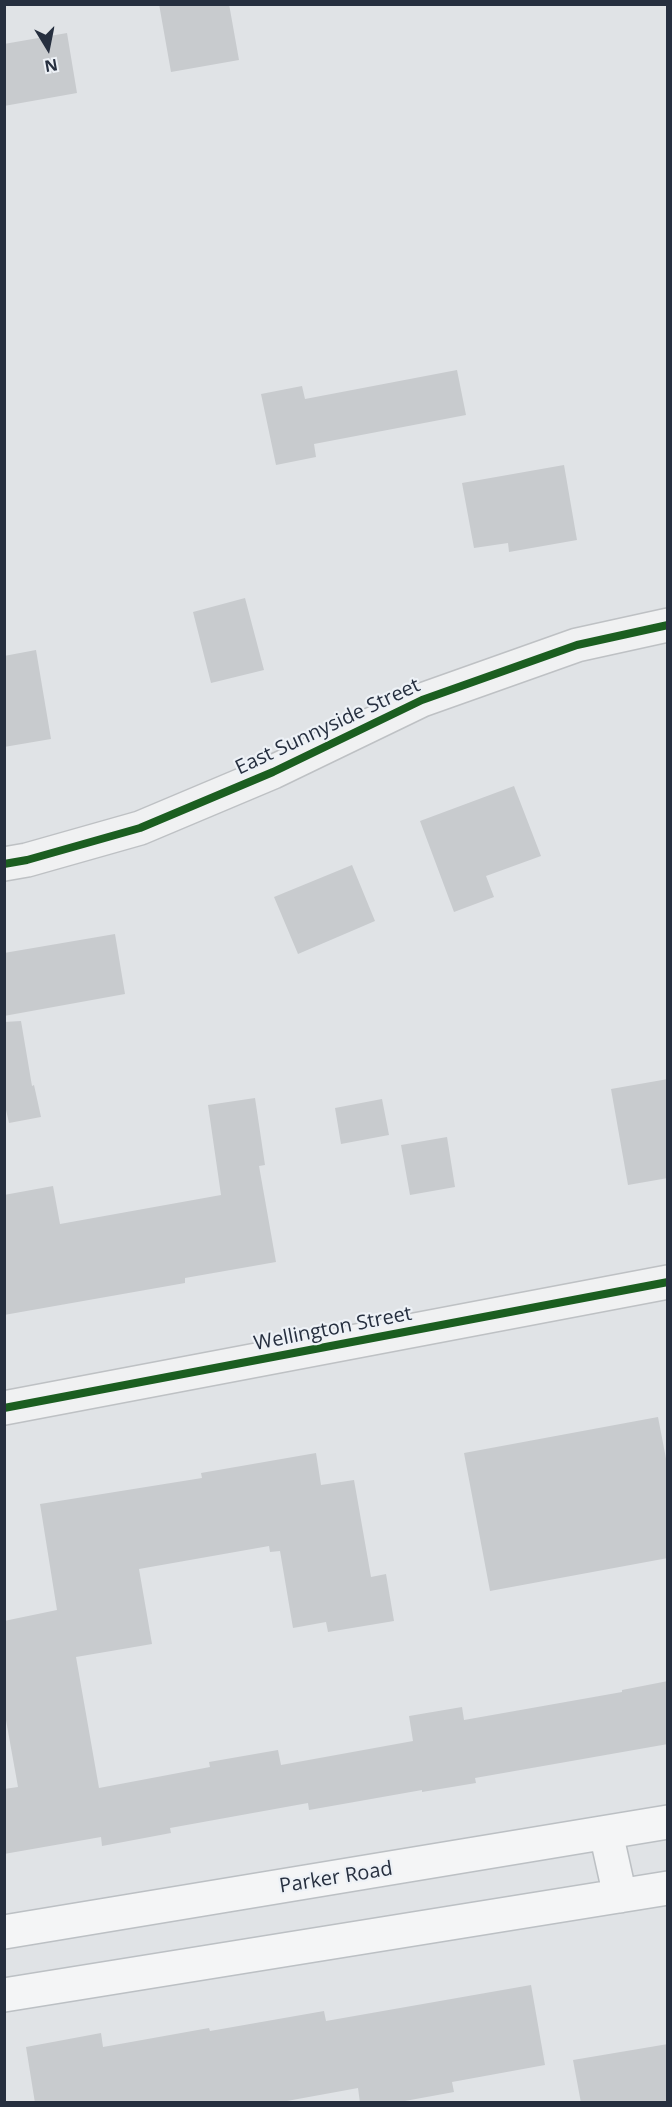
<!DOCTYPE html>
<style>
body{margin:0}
#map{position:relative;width:672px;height:2107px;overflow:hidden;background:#e0e3e6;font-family:"Open Sans",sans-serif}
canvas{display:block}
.frame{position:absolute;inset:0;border:6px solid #262f3f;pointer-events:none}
.north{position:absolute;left:18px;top:18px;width:60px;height:60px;-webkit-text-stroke:4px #edf1f6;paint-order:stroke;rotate:170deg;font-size:16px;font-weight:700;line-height:24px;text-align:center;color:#262f3f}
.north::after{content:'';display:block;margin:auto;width:21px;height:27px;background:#262f3f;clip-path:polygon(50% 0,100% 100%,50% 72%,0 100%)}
</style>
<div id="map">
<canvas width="672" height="2107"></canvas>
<div class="frame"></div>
<div class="north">N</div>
</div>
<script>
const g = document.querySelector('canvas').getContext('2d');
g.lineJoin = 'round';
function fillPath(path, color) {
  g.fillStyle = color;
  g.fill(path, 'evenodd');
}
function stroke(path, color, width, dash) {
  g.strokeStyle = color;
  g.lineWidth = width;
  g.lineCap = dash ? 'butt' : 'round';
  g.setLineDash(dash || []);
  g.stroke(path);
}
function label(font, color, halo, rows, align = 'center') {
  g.font = font + ' "Open Sans",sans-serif';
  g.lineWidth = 4.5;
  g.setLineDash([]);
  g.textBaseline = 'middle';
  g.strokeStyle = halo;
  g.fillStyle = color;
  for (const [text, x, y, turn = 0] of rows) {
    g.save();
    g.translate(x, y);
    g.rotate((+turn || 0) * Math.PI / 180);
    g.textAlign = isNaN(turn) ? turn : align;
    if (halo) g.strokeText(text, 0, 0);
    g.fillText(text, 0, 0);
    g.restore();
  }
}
const building = new Path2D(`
 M 159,4 L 229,4 L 239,60 L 171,72 Z
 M 67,33 L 77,93 L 4,106 L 4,44 Z
 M 457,370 L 466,415 L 314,444 L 316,457 L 276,465 L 261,394 L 302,386 L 305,399 Z
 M 564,465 L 577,540 L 509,552 L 508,543 L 474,548 L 462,483 Z
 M 245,598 L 264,670 L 211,683 L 193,612 Z
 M 36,650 L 51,739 L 4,747 L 4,656 Z
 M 514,786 L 541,856 L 486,876 L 494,897 L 454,912 L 420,821 Z
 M 352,865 L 375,921 L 298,954 L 274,897 Z
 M 115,934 L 125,994 L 4,1016 L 4,953 Z
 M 21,1021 L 32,1086 L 34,1085 L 41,1117 L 9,1123 L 4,1101 L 4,1022 Z
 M 668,1079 L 668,1178 L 628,1185 L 611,1089 Z
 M 255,1098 L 265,1165 L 259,1166 L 276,1262 L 185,1278 L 185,1283 L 4,1315 L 4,1195 L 53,1186 L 60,1224 L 221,1195 L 208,1105 Z
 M 382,1099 L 389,1135 L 341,1144 L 335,1108 Z
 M 447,1137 L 455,1187 L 410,1195 L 401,1145 Z
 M 658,1417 L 668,1469 L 668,1558 L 490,1591 L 464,1453 Z
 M 316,1453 L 321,1485 L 354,1480 L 371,1577 L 386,1574 L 394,1621 L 328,1632 L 326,1622 L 293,1628 L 280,1551 L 270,1552 L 269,1546 L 139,1569 L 152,1644 L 76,1657 L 99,1788 L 210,1767 L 209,1762 L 278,1750 L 281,1765 L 413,1741 L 409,1716 L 462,1707 L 464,1720 L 622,1692 L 622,1690 L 668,1681 L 668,1744 L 475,1778 L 476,1783 L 422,1792 L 422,1790 L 309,1810 L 308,1803 L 170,1828 L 171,1833 L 102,1846 L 101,1837 L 4,1854 L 4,1789 L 18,1787 L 4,1709 L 4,1621 L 57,1610 L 40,1504 L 202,1478 L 201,1473 Z
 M 531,1985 L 545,2065 L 452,2082 L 454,2092 L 394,2103 L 360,2103 L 358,2088 L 276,2103 L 35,2103 L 26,2047 L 101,2033 L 103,2047 L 209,2028 L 210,2031 L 324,2011 L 326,2021 Z
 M 668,2044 L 668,2103 L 581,2103 L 573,2060 Z`);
const minor = new Path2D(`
 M 4,864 L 27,860 L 140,828 L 273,772 L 422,700 L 577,645 L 668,625
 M 4,1408 L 668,1282`);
const major = new Path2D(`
 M 606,1833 L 620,1896
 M 4,1932 L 668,1822
 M 4,1995 L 668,1888`);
const cycleway = new Path2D(`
 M 4,864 L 27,860 L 140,828 L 273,772 L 422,700 L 577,645 L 668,625
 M 4,1408 L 668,1282`);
const streetNames = [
 ["East Sunnyside Street",328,727,-25],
 ["Wellington Street",333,1329,-11],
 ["Parker Road",336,1878,-9]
];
fillPath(building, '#c8cbce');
stroke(minor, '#bec1c4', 36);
stroke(major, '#bcc0c4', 36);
stroke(minor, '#f0f1f2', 33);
stroke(major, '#f4f5f6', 33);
stroke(cycleway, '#1b5e20', 8);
label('20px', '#262f3f', '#edf1f6', streetNames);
</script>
